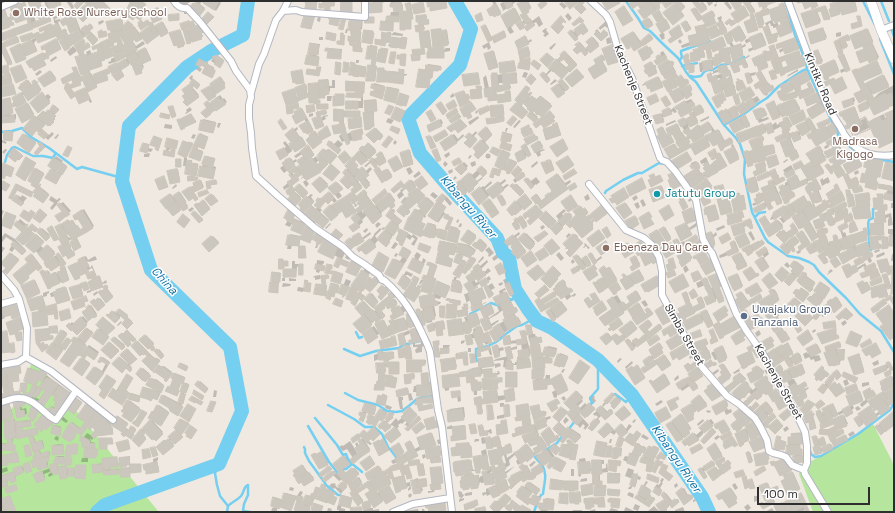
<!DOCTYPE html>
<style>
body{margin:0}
#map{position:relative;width:895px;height:513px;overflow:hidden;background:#efe9e1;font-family:"Space Grotesk",sans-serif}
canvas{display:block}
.frame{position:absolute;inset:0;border:2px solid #2e2e2e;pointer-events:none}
.scale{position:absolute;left:757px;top:487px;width:113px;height:18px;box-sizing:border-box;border:2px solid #2e2e2e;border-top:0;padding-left:5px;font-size:12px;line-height:14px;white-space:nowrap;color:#2e2e2e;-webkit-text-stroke:3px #fff;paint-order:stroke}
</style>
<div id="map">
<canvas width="895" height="513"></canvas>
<div class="frame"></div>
<div class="scale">100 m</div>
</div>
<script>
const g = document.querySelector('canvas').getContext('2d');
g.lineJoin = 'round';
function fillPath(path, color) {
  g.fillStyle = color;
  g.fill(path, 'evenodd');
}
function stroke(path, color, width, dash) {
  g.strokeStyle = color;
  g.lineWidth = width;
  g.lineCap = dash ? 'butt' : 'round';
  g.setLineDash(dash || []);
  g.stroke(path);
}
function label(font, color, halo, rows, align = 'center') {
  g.font = font + ' "Space Grotesk",sans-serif';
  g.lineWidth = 3;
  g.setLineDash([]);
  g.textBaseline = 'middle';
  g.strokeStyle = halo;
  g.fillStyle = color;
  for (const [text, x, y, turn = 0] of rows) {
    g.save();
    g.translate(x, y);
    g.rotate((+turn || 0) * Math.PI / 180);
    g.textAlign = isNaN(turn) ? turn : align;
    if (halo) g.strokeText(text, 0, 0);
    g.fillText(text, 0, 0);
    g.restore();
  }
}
const green = new Path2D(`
 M 33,358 L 158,511 L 157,512 L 1,512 L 1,422 L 20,398 Z
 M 873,424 L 892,461 L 894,467 L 894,512 L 813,512 L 799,474 L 806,464 L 845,443 Z`);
const shadow = new Path2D(`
 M 31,1 L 60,1 L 61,4 L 47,9 L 44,1 L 40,3 L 45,16 L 44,16 L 41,15 L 38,8 Z
 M 66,1 L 70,1 L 72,3 L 73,2 L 73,3 L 72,3 L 75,10 L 74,11 L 73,11 Z
 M 88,1 L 103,1 L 110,8 L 103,15 L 99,12 L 93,11 L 83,20 L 77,14 L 87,4 L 86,3 Z
 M 182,1 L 189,1 L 190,2 L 182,7 L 180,2 Z
 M 197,1 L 202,1 L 200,4 L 205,8 L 198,16 L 191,7 L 195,3 L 196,4 L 198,1 Z
 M 205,1 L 219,1 L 221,3 L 216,11 L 204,3 Z
 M 376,1 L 386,1 L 382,3 L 382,11 L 369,3 L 376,2 Z
 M 388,1 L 401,1 L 402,5 L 403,4 L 403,10 L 394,6 L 391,6 L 391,2 L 388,2 Z
 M 492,1 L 495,1 L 501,12 L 503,10 L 500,4 L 504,1 L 517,1 L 513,4 L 513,5 L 508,8 L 497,14 L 496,11 L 494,13 L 489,9 L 494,7 L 494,6 Z
 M 523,1 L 528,1 L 531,7 L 528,9 L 529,10 L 526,13 L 529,19 L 530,18 L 532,21 L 539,16 L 543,24 L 539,27 L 536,22 L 527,29 L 527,25 L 526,23 L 523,25 L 524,26 L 520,29 L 518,25 L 524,20 Z
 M 634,1 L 651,1 L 653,4 L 656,1 L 661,1 L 658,3 L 660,6 L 653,13 L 652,12 L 641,9 L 638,4 Z
 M 677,1 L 680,1 L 685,6 L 680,10 L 684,15 L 673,24 L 664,13 L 676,4 Z
 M 693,1 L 698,1 L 700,4 L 703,2 L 707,7 L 701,12 Z
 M 706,1 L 712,1 L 713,3 L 709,6 Z
 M 715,1 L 719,1 L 716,3 L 717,5 L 715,7 L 714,5 L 717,3 Z
 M 727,1 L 729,1 L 728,2 L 732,8 L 730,10 L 724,3 Z
 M 744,1 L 755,1 L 750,3 L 755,10 L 751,13 Z
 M 838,1 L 855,1 L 857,9 L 841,11 L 839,13 L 830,9 L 832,8 L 832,4 L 838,2 Z
 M 25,2 L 29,15 L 33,12 L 36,22 L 50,17 L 51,20 L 33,28 L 1,40 L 1,34 L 30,23 L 27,18 L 14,18 L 11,19 L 12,23 L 14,22 L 13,24 L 9,26 L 1,29 L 1,12 L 5,10 L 8,18 L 12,16 L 13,13 L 11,7 L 21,3 L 22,4 Z
 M 562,2 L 567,6 L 564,9 L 559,4 Z
 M 407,3 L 411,3 L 413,17 L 411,18 L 411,28 L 401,29 L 401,21 L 400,13 L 399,13 L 399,20 L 394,20 L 393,29 L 382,22 L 387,21 L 387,18 L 388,16 L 390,16 L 391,12 L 401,12 L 408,11 L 407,4 ZM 403,19 L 406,19 L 406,23 L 404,23 Z
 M 784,3 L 793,31 L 780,36 L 780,34 L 776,36 L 777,39 L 776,40 L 769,43 L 767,27 L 765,23 L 772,20 L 774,24 L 776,23 L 774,19 L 770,12 L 762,15 L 764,23 L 762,24 L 762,26 L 757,13 L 762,12 L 762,10 L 768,8 L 769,10 L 781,6 L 780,5 ZM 781,20 L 782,25 L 779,27 L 777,21 ZM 770,23 L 771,26 L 773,26 L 773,28 L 777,27 L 779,32 L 772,35 L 768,24 Z
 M 826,6 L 830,17 L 829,18 L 822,10 L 817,11 L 821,21 L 806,26 L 803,14 Z
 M 159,8 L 162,18 L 150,11 Z
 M 515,8 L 521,19 L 512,24 L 513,26 L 511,27 L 514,32 L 510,34 L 507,29 L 508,28 L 502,16 Z
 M 696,8 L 702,17 L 713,11 L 715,15 L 714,16 L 715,22 L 706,26 L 710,40 L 691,44 L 689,46 L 682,48 L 681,46 L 682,45 L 690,42 L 689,36 L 698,33 L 697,27 L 706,24 L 703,17 L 699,20 L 692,10 Z
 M 188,11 L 187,14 L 184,14 L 184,12 Z
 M 74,13 L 81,31 L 87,26 L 87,27 L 91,24 L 93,27 L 89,30 L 91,32 L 84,37 L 60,41 L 67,36 L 57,34 L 38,42 L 37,39 L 34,43 L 37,50 L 25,56 L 26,58 L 25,58 L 11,49 L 21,44 L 21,46 L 35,38 L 35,37 L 22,41 L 22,37 L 33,33 L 34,35 L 39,32 L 40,35 L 46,32 L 45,29 L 41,28 L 52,24 L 53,29 L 56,25 L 55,23 L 54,23 L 54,21 L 53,17 L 61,14 L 62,16 L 55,19 L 55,20 L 60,19 L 60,21 L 58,22 L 62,31 L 66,29 L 68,36 L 79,30 L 78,28 L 71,32 L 67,23 L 62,20 Z
 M 568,13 L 572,18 L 569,21 L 565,16 Z
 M 754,14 L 758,29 L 751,15 Z
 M 353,15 L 363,17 L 362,29 L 359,31 L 361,31 L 360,42 L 361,42 L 361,48 L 362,48 L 362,50 L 355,45 L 351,44 L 351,40 L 349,37 L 352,36 L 352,32 L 354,30 L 348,29 L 347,33 L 344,33 L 343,35 L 345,35 L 344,43 L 338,41 L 341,41 L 342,33 L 345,33 L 346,29 L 349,29 L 351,17 L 348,20 L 346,19 L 343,28 L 343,17 L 349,16 L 349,19 Z
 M 426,15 L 427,20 L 429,19 L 429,22 L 423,23 L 425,29 L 424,29 L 417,31 L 416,26 L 420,25 L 419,21 L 417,16 Z
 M 318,16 L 321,16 L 320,22 L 317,21 Z
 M 721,16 L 722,18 L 721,19 L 727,30 L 719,34 L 708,29 L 707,30 L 716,25 L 719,31 L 721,29 L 720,22 L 717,18 Z
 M 649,18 L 653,23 L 647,28 L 643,23 Z
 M 122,19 L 123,24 L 121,26 L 125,34 L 130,31 L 130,30 L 134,26 L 140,34 L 150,27 L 148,24 L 139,23 L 142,21 L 144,23 L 148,20 L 150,23 L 152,22 L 155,27 L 163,22 L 168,31 L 160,33 L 147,43 L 142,36 L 141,38 L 135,38 L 132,40 L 136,46 L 143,41 L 145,44 L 135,50 L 137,53 L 146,48 L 151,59 L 142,63 L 144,67 L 141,69 L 142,71 L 141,72 L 136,74 L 132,63 L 130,63 L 121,70 L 124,75 L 117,80 L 118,71 L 113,73 L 110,67 L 117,63 L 118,65 L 127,58 L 124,52 L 115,62 L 109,64 L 108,62 L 111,61 L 111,59 L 115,57 L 114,55 L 107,58 L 106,57 L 101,60 L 102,65 L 101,65 L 90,69 L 90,72 L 81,74 L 80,66 L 91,63 L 91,61 L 78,65 L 81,56 L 75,45 L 84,39 L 85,42 L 80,47 L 89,43 L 90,46 L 83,50 L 84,53 L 81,56 L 87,54 L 86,52 L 90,50 L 92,55 L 99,52 L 98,47 L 93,47 L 110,39 L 109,34 L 112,32 L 111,29 L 107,22 ZM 118,31 L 126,45 L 127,49 L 124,50 L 120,41 ZM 117,41 L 119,46 L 109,50 L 108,47 L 113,45 L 112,42 ZM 114,51 L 115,54 L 112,55 L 110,52 ZM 141,58 L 142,61 L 133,64 L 132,63 Z
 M 666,19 L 670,27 L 662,31 L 665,35 L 664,36 L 665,38 L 662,40 L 659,35 L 662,33 L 657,24 Z
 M 103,20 L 104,22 L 99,25 L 98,22 Z
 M 606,21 L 610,25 L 607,28 L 605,26 L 600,30 L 599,28 L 597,29 L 601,34 L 605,31 L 608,33 L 601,40 L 595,31 Z
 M 687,21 L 691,28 L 686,31 L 682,24 Z
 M 203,24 L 201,32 L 203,36 L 201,38 L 191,41 L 191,42 L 185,30 L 190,29 L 199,25 L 199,26 Z
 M 584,24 L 588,30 L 583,34 L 581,32 L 577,35 L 578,37 L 575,40 L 569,33 L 572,30 L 574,32 Z
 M 486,25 L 492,38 L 504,31 L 506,35 L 495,42 L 493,39 L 489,41 L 483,27 Z
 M 740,26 L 746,37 L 741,40 L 732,34 L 731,34 L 733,40 L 731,41 L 734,46 L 741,44 L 742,46 L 746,43 L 745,41 L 745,40 L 762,33 L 766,43 L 749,52 L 748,49 L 754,47 L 751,41 L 745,44 L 746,46 L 742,48 L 743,54 L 739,56 L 739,58 L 733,59 L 731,47 L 729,48 L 731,61 L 731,62 L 726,60 L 718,63 L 718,64 L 713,65 L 713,68 L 703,70 L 702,72 L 700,72 L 699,63 L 714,59 L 716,57 L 716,55 L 721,54 L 720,50 L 721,49 L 731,47 L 725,35 Z
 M 546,28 L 547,29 L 546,30 L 549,34 L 545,37 L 543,35 L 545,34 L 542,31 Z
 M 823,28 L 827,37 L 812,42 L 809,33 Z
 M 441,29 L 442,33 L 444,31 L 447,30 L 449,44 L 448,44 L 445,45 L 445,43 L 443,45 L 432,30 Z
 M 868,29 L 873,41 L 872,42 L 879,57 L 878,58 L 870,61 L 863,45 L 851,37 L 849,39 L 845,40 L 848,46 L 842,48 L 843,51 L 840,53 L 836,41 L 848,35 L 849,37 L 852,35 Z
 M 429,31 L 431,45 L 424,47 L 425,52 L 420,53 L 420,59 L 412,55 L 414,54 L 414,50 L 422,49 L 420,32 Z
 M 91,32 L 98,39 L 93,43 L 87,37 Z
 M 383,32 L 387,33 L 389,32 L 391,32 L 390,40 L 393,37 L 402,38 L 404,37 L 407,38 L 406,47 L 405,48 L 402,44 L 399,47 L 397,46 L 396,47 L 388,46 L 389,44 L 391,44 L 392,39 L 390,42 L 376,40 L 382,40 Z
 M 394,32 L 403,34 L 403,35 L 402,36 L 391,35 Z
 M 634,32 L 641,42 L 650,34 L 653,38 L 643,45 L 643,44 L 634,50 L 631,45 L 628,48 L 622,40 Z
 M 841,32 L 841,36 L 836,37 L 836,33 Z
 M 526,36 L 528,41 L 531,39 L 532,41 L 519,48 L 516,41 Z
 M 18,37 L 19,41 L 18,41 L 5,46 L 12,62 L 11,63 L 1,48 L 1,44 Z
 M 319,37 L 323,37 L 323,40 L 319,40 Z
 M 593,37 L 599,44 L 590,52 L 589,50 L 585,54 L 577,45 L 580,42 L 586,49 L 591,45 L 587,42 Z
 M 610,37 L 612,43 L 607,44 L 606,39 Z
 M 723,37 L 726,45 L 725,45 L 710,44 L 712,56 L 712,57 L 706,48 L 703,49 L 705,55 L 700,57 L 699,59 L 691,53 L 695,52 L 695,50 L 699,49 L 700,45 L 710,43 Z
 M 795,38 L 799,48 L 784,50 L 780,53 L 779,50 L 783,48 L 783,46 L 777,45 L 778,44 Z
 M 57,39 L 61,48 L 48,55 L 49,56 L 48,57 L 47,56 L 43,59 L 46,64 L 45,65 L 28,61 L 44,53 L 45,55 L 48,52 L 43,47 Z
 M 680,39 L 682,42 L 680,44 L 678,41 Z
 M 489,42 L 491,48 L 488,50 L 487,47 L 484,49 L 482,46 Z
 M 311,43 L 320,44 L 318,54 L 316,56 L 319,56 L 318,64 L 308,55 L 309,55 Z
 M 555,43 L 556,44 L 551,50 L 549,48 Z
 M 370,45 L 377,46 L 375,66 L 377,66 L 375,80 L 369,66 L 372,65 L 373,58 L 367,58 Z
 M 774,45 L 779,58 L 800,51 L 800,54 L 783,59 L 781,61 L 783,68 L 789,66 L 787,61 L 788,60 L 803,55 L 806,64 L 785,73 L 780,71 L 775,73 L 777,77 L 776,78 L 770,72 L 775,70 L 772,61 L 775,60 L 774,57 L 766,60 L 768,65 L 767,66 L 754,58 L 765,54 L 765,52 L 767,51 L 767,52 L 772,50 L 771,46 Z
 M 73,46 L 77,51 L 70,56 L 67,52 Z
 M 444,47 L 444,50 L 446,48 L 450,48 L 450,51 L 444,52 L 444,57 L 428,52 L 430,48 Z
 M 327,48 L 342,49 L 341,57 L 329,51 L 327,49 Z
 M 818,50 L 823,61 L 818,63 L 814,52 Z
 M 494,51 L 498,66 L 486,54 Z
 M 565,51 L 577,64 L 570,71 L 569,69 L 562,77 L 552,70 L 547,75 L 550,79 L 547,82 L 541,75 L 544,72 L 546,74 L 550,69 L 550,68 L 557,59 L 559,60 L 562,56 L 561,55 ZM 564,57 L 570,65 L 567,68 L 560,62 Z
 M 663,51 L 667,57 L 658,59 L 657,57 L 661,55 L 660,53 Z
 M 844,54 L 850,69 L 841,73 L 840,70 L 845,68 L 840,56 Z
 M 217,55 L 224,60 L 219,66 L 211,61 L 215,56 L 216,56 Z
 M 603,55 L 605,58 L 602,60 L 607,69 L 595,78 L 597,64 L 596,60 Z
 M 749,55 L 750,56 L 745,59 L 748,65 L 747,66 L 743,63 L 738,65 L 740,69 L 739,70 L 732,63 L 746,57 Z
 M 56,56 L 57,58 L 51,62 L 50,60 Z
 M 201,59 L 208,62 L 207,64 L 214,67 L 213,69 L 215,70 L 212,77 L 206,66 L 201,64 L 199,67 L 202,69 L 200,72 L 196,69 Z
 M 356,60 L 359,60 L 359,62 L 358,63 L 353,63 L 353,64 L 366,67 L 365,75 L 359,75 L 358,76 L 350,74 L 352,63 L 356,63 Z
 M 669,60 L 671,62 L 673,61 L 674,63 L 672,64 L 676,72 L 666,78 L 659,66 Z
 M 835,60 L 839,70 L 828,75 L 828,78 L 821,66 Z
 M 877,61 L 882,71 L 863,80 L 864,84 L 884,75 L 889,85 L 872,94 L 874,98 L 879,93 L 894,85 L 894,104 L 888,107 L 875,113 L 870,105 L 868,107 L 859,106 L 861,104 L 868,101 L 866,97 L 859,102 L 857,93 L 862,90 L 857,69 L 858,70 ZM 874,98 L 869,103 L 868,100 Z
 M 652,62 L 654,66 L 655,65 L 657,72 L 647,69 L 646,65 Z
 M 428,64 L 441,66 L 441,69 L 433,70 L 432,76 L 430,77 L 429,87 L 420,70 L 421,69 L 427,70 Z
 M 727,65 L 728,71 L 730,70 L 733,81 L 727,84 L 727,85 L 734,84 L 736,92 L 727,96 L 725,88 L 723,90 L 716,92 L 708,75 L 713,73 L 713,71 L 719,69 L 720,67 ZM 720,70 L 722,71 L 723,73 L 712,77 L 712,74 L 718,72 ZM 729,75 L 730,78 L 725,80 L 724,76 ZM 720,78 L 721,81 L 717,82 L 716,79 Z
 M 379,68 L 384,70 L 387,71 L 388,74 L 390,71 L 400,72 L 401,69 L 404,69 L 404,74 L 407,74 L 407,75 L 404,76 L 403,83 L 381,80 Z
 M 109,69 L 110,72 L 106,73 L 108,78 L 96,83 L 97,86 L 96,87 L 87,91 L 92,102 L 90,103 L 88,99 L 76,94 L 75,96 L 66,85 L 69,83 L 70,86 L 74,83 L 74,80 L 80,76 L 81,78 L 91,73 L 96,83 L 97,82 L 94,75 L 95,74 ZM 83,79 L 87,88 L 75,94 L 71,88 L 80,84 L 81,84 L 80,81 Z
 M 798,69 L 798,71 L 787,77 L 788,75 Z
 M 40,70 L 42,72 L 37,76 L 35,74 Z
 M 51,71 L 56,78 L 44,86 L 40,80 L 37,83 L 41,89 L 39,91 L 39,92 L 23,95 L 26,101 L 17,106 L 14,98 L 25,90 L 23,88 L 20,88 L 22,86 L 21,85 L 28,80 L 32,85 L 34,84 L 34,82 L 36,81 L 37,82 L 40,80 L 40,79 Z
 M 761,71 L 768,83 L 769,83 L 771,86 L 773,85 L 774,88 L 767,92 L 768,94 L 766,96 L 759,86 L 761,81 L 757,74 Z
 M 806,71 L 810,79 L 800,85 L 801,87 L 797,89 L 795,88 L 793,89 L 781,94 L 782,95 L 797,92 L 798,96 L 780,98 L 778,92 L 783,90 L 782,86 L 791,82 L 791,80 Z
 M 524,72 L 525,72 L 528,73 L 526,78 L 522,77 Z
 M 756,72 L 755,75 L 751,76 L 753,81 L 749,83 L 747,74 Z
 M 10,73 L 12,81 L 1,85 L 1,81 L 4,80 L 2,76 Z
 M 494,73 L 497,73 L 497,75 L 502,74 L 502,76 L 504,74 L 517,73 L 517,83 L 504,81 L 502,83 L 499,83 L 499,86 L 510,84 L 511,88 L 496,91 L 497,95 L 506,94 L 506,91 L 510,91 L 511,100 L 510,100 L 499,98 L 489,100 L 489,96 L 486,96 L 483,78 L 486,75 L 489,88 L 497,87 Z
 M 192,75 L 193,77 L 192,78 L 200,84 L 197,88 L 194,86 L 192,87 L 199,95 L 187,105 L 186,94 L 183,91 L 192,84 L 192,81 L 189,78 Z
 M 677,75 L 678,76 L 673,78 L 675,81 L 682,76 L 685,80 L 687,79 L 689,81 L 681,87 L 679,84 L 676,86 L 668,91 L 664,82 Z
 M 221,77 L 225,83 L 224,84 L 225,87 L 216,93 L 216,94 L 209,100 L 206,90 L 212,85 L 212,83 Z
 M 659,77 L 663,86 L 662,87 L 650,87 L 647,84 L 642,86 L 643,84 Z
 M 328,79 L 329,86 L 332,86 L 332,80 L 335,80 L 335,88 L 330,88 L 330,91 L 328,93 L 326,93 L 326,95 L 324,97 L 317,98 L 317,100 L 320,100 L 319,102 L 315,103 L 309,85 L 320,83 L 321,80 Z
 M 555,79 L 557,81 L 551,85 L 550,84 Z
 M 562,79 L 569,87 L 558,97 L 552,89 L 560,83 L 559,82 Z
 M 348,81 L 365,82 L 364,91 L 363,92 L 363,108 L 347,108 L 348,101 L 361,101 L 361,97 L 348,93 L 357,93 L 357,91 L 347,90 Z
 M 374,83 L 385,86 L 382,97 L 371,94 L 372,91 L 375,91 L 376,88 L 373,87 Z
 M 306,84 L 307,88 L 306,89 L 308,95 L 298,100 L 297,101 L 283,93 L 295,89 L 297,99 L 299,97 L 296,88 Z
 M 690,85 L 692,88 L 690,90 L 692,94 L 692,95 L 685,96 L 683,98 L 671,93 L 680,88 L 681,91 Z
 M 527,86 L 530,88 L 526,92 L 530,94 L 528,97 L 530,98 L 532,96 L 538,100 L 541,96 L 551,104 L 542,115 L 523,102 L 521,105 L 527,111 L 522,118 L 515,104 L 515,103 L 518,105 L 520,102 L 516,100 Z
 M 388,87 L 389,87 L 399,89 L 395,102 L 385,99 Z
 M 43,93 L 45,96 L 48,94 L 51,97 L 49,99 L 50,101 L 38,112 L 31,103 Z
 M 453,93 L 455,96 L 451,98 L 450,96 Z
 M 818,93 L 821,101 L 825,99 L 829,106 L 824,111 L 808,110 L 813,106 L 818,103 L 817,101 L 806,98 Z
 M 220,95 L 223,99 L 224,98 L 227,102 L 215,108 L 206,117 L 203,113 L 208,108 L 206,103 L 208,101 L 210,104 Z
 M 327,96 L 332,96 L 331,101 L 327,101 Z
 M 757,96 L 760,100 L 755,104 L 749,109 L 737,109 L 739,115 L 731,119 L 720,113 L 727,109 L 728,111 L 735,106 L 736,108 L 745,102 L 746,103 Z
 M 854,97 L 855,101 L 853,103 L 843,103 L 845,101 Z
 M 10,98 L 13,112 L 10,115 L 16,114 L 16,119 L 14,121 L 1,122 L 1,116 L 2,115 L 1,115 L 1,100 Z
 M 691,99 L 695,104 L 691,107 L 692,109 L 691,110 L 680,104 Z
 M 795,99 L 800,108 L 800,109 L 783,116 L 782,114 L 780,116 L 773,119 L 768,104 L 774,101 L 777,107 L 784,103 Z
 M 366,100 L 376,100 L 377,110 L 374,111 L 374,125 L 366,113 L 365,101 Z
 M 28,103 L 34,114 L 33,115 L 17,109 Z
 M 54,105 L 59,109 L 54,114 L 55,115 L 54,117 L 55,118 L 53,120 L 54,121 L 50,125 L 46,123 L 41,128 L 49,135 L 52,132 L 54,134 L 48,140 L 37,129 L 32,135 L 25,128 L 35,116 L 38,118 L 44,111 L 46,113 L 49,110 L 50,111 Z
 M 503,105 L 504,113 L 501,117 L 504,116 L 503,120 L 496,120 L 494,122 L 488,119 L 494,118 L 495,119 L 499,117 L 491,107 L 489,109 L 479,111 L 476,114 L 475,112 L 477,110 L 478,112 L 489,106 L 490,108 L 492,106 Z
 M 701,105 L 704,110 L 695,115 L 698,121 L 688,126 L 691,131 L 699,125 L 701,127 L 709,122 L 715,131 L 719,130 L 725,141 L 731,138 L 733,141 L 723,147 L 724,148 L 722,150 L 718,143 L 710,139 L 708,140 L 710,145 L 692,145 L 712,133 L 711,129 L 704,133 L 704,135 L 693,141 L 691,137 L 689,139 L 689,140 L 679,146 L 674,136 L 677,133 L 670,134 L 674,141 L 673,142 L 660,134 L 658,130 L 658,129 L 663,127 L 667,136 L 675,132 L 667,129 L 678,124 L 681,132 L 682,132 L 686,138 L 689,136 L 686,132 L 685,132 L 679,121 L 685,118 L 686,120 L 692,116 L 691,114 L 694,111 L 694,108 Z
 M 190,107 L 192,110 L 186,114 L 185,113 L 187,112 L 186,110 Z
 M 674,107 L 677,112 L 674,113 L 673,111 L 671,113 L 663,117 L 664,120 L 663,121 L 654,116 L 664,113 L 664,111 L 670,108 L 671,110 Z
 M 855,107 L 860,121 L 866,117 L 869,123 L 873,119 L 884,114 L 885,118 L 888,117 L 887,115 L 890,111 L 894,110 L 894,140 L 871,127 L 854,135 L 846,118 L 841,113 Z
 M 302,108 L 313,129 L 307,133 L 306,122 L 304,119 L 296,114 L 296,112 Z
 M 762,108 L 762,109 L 764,108 L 767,114 L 761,117 L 762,119 L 768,117 L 769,119 L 759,123 L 754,112 Z
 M 336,109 L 344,110 L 344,113 L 346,111 L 360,111 L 360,116 L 344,116 L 344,123 L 346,130 L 345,131 L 341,125 L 335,110 Z
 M 318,110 L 318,112 L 326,110 L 327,113 L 323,116 L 328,115 L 328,116 L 325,117 L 326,119 L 322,121 L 324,125 L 323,125 L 318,117 L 317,111 ZM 326,113 L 321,118 L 320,115 Z
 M 532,112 L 538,117 L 534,121 L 528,116 Z
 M 313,113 L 313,116 L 309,117 L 309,114 Z
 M 191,114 L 196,121 L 182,128 L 179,120 Z
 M 745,115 L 750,124 L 749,125 L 745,125 L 743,127 L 731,124 Z
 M 478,116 L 479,118 L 470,125 L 468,122 Z
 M 709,116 L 709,118 L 701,122 L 700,120 L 701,120 Z
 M 788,117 L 792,125 L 789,127 L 790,129 L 788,130 L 790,134 L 800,131 L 798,126 L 807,121 L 806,121 L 810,118 L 817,130 L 818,131 L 826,126 L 827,128 L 833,123 L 837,131 L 831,136 L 813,133 L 811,129 L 800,135 L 801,137 L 795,141 L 792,136 L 790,137 L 795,150 L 796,149 L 799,156 L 792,160 L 791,146 L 783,131 L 784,130 L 782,126 L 774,130 L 774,131 L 768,129 L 766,131 L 752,137 L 750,129 L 764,124 L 765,127 L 767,125 L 772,123 L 772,125 L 776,122 L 777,125 L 785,120 L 785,118 Z
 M 388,118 L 394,120 L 391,124 L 386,122 Z
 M 203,119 L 216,122 L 213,132 L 200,129 Z
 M 441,119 L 443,123 L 441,125 L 428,126 L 430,124 Z
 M 519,120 L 521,121 L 515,128 L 513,127 Z
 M 675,120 L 676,122 L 675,122 L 666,126 L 666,124 Z
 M 218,123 L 221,123 L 219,128 L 217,127 Z
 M 165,124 L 172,125 L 172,128 L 171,129 L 164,128 Z
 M 297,127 L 298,129 L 296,131 L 300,137 L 302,137 L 306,144 L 295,151 L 293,147 L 291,148 L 292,151 L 287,155 L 278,152 L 286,147 L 283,143 L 285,141 L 290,147 L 292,145 L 292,142 L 287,135 Z
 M 487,127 L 492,134 L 484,141 L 489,147 L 478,157 L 478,152 L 474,148 L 483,139 L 480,134 Z
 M 376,128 L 383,135 L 380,139 L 368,135 Z
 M 506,128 L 508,128 L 506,133 L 512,134 L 510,140 L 507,140 L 505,143 L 512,145 L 510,149 L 501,147 L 504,133 L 506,131 L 505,131 Z
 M 362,129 L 363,132 L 361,133 L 362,137 L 361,138 L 350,141 L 349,143 L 346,140 L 342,142 L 339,136 L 340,135 L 346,132 L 347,134 L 349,133 L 350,132 L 350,133 L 353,131 Z
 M 315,131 L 322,140 L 314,148 L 311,135 Z
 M 476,131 L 477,133 L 474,136 L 477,139 L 470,146 L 469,139 L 467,137 L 470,133 L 472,135 Z
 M 200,133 L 208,137 L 204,147 L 199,145 L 197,149 L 203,151 L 200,159 L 190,156 Z
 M 25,134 L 36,142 L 29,151 L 18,143 Z
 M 58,134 L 59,135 L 56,139 L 54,138 Z
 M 193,134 L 196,135 L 194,139 L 191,138 Z
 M 454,134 L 458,139 L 463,134 L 464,136 L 457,142 L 446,150 L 443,141 Z
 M 431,136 L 436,146 L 435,146 L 428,137 Z
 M 763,136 L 764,139 L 762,140 L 763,145 L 762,146 L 764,153 L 766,153 L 764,147 L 765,146 L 774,145 L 775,152 L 765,155 L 766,158 L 765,159 L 753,162 L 753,164 L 745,152 L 748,151 L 749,152 L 754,150 L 751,141 Z
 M 168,138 L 178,141 L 176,147 L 174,149 L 175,149 L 174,156 L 165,151 L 166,150 ZM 170,147 L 174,148 L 172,152 L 168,151 L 170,149 Z
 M 836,138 L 842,150 L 827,156 L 834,148 L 832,143 L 828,145 L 829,147 L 825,149 L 824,147 L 828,144 L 828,142 Z
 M 2,140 L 7,142 L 6,143 L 6,144 L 1,142 Z
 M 338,140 L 343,144 L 339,148 L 341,149 L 338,153 L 328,145 L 331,141 L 334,144 Z
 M 395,140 L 397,142 L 395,145 L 393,143 Z
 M 185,141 L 189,143 L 190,142 L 193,143 L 186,156 L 185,158 L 187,158 L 187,160 L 192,160 L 191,163 L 198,164 L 197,174 L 196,175 L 187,166 L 183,166 L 184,158 L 186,156 Z
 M 540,141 L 543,146 L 538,150 L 538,151 L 544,149 L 545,150 L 540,152 L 541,155 L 538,157 L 532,146 Z
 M 144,143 L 149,144 L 148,148 L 153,149 L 151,152 L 142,150 Z
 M 369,143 L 376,150 L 365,161 L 357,159 L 354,161 L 358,165 L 356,167 L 360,170 L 363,167 L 366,171 L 370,167 L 372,169 L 365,177 L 370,183 L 366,187 L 363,182 L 356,176 L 355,177 L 359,181 L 358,182 L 362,186 L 354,193 L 357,197 L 365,190 L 367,193 L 366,194 L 375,206 L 390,193 L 395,200 L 393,202 L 395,204 L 391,208 L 389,205 L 381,211 L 382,214 L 373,222 L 367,215 L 362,220 L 363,222 L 353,231 L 357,223 L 352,218 L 358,212 L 357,211 L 346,217 L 342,210 L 338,213 L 338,214 L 331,220 L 324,212 L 332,205 L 333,206 L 335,204 L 331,199 L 325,200 L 320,208 L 322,210 L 320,212 L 329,220 L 323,226 L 312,217 L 311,206 L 303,211 L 303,208 L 299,204 L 311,194 L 313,195 L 311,197 L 314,201 L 310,204 L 316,209 L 317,207 L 319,199 L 320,198 L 321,199 L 330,192 L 337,201 L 334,203 L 335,204 L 354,192 L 355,187 L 352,184 L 341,181 L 346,176 L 344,173 L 348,168 L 346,166 L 361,149 L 364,146 L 365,148 ZM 349,197 L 355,205 L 354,206 L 355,207 L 359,204 L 361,207 L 355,212 L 347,199 ZM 359,199 L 361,201 L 357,205 L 354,202 ZM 372,202 L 373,202 L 363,213 L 361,210 Z
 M 689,143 L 691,146 L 690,146 L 670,157 L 666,149 L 675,144 L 678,149 Z
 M 526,144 L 531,154 L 519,160 L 516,153 L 524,149 L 523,147 Z
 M 733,144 L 738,154 L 738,155 L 739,157 L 731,162 L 732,148 L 731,145 Z
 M 309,146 L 314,154 L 305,161 L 307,163 L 318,155 L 318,156 L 324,149 L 328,151 L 329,149 L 337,155 L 330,163 L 328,162 L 320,171 L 306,180 L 309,184 L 306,187 L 303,182 L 307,179 L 305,177 L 300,179 L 304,176 L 302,173 L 297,176 L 299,179 L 291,184 L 295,190 L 300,184 L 308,192 L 303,196 L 296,189 L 294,191 L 301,197 L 295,205 L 292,196 L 287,191 L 292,186 L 292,185 L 284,190 L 283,187 L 293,179 L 290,175 L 291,174 L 290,171 L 296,166 L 297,168 L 301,166 L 298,161 L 305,156 L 302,154 L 296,158 L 294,156 ZM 320,155 L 321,156 L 318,159 L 316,157 ZM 319,160 L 321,162 L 318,165 L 316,163 ZM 294,170 L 296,173 L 294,175 L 292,172 Z
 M 820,146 L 823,151 L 822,152 L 826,158 L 819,163 L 824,171 L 808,181 L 807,182 L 791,190 L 793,193 L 794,192 L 795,195 L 789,199 L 789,201 L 788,194 L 782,191 L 781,187 L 785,185 L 785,183 L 788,181 L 788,179 L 797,175 L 800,182 L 808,178 L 803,168 L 813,162 L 808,154 Z
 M 5,149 L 6,149 L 7,150 L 4,154 L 2,152 Z
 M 410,150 L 413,162 L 404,165 L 402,153 Z
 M 503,150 L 510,153 L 505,165 L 507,166 L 510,159 L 517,162 L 509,173 L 508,171 L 496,165 Z
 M 845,150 L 849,155 L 852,153 L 853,154 L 839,164 L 845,172 L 838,177 L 834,167 L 832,169 L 833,171 L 831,173 L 826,166 L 829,164 L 831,167 L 835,165 L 832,161 L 830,161 Z
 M 382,152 L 386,160 L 385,161 L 378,164 L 375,167 L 371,162 L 366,167 L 364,166 L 374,158 L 375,160 L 383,156 L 378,154 Z
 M 449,152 L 450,155 L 446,158 L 444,155 Z
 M 150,153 L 149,157 L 144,157 L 144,154 Z
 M 718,153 L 718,154 L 720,153 L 727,165 L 707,177 L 706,176 L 692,186 L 685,177 L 696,169 L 692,166 L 691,163 L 696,161 L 696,163 L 698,162 L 700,166 L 698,168 L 700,171 L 700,172 L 704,175 L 707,172 L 704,163 L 701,164 L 700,161 L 706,157 L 710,166 L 718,160 L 716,156 L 712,158 Z
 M485.5 156a2.5 2.5 0 1 1 5 0a2.5 2.5 0 1 1-5 0Z
 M 470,155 L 472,156 L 469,159 L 468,158 Z
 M 56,156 L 63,161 L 60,166 L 55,171 L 58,172 L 63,163 L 67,166 L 56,183 L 47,177 L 53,168 L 49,166 Z
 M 206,156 L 215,158 L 213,166 L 216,167 L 214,176 L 212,178 L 201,167 L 203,165 Z
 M 857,156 L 862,164 L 848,172 L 854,160 L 854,158 Z
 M 291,158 L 293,161 L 296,159 L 297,161 L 294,163 L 294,165 L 284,173 L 280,168 L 284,165 L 287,160 Z
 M 787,159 L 788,160 L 784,163 L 783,162 Z
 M 551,160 L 554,169 L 546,173 L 542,163 L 546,162 Z
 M 445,161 L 448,164 L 445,167 L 443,164 Z
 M 475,161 L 476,165 L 472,167 L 470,163 Z
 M 537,161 L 538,163 L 532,168 L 531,166 Z
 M 464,162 L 468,166 L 461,174 L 458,167 Z
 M 791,165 L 795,172 L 787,177 L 783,170 Z
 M 482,166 L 487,171 L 483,175 L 481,173 L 475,179 L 477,181 L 482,177 L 483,178 L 473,186 L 474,188 L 473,188 L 468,190 L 463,194 L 458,183 L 471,173 L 472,175 Z
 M 379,167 L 382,172 L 388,169 L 392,175 L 382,181 L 375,170 Z
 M 410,167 L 413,172 L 409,175 L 406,169 Z
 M 36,168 L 44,173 L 38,185 L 49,194 L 43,202 L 38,188 L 32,185 Z
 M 178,169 L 180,180 L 180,181 L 169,171 Z
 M 452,169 L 453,172 L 449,174 L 448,171 Z
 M 775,170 L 780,179 L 784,177 L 785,178 L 775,185 L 782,201 L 781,202 L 775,198 L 770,201 L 772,207 L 771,208 L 768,205 L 766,207 L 756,212 L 755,208 L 766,202 L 764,199 L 754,206 L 752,204 L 756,202 L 758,197 L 758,195 L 768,191 L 767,189 L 763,188 L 770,184 L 770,182 L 774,180 L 771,174 L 769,176 L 759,177 L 769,172 L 769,173 Z
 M 858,170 L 859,173 L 855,175 L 854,172 Z
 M 419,171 L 421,174 L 415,178 L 413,176 Z
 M 523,172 L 525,174 L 514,184 L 516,186 L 517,184 L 524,191 L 520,194 L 512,186 L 515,183 L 513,180 Z
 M 674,173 L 681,184 L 672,188 L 674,192 L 669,194 L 667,191 L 672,188 L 671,179 Z
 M 558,174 L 565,183 L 570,180 L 571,182 L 566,186 L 568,188 L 541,207 L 532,198 L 537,194 L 542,201 L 547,197 L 546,196 L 553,191 L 547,183 Z
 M 848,174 L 851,180 L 857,177 L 859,183 L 850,188 L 845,175 Z
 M 455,176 L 457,178 L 454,180 L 453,179 Z
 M 321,177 L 328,184 L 320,192 L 313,184 Z
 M 536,177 L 540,182 L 536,185 L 536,184 L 531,188 L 525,180 L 528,178 L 531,181 Z
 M 756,177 L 759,190 L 752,192 L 748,184 L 749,179 Z
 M 828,177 L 830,182 L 827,184 L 827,183 L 822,186 L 820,180 L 823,178 L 823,180 Z
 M 505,179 L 506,181 L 501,185 L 503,187 L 507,184 L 509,185 L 493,198 L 490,194 L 488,197 L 474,193 L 483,186 L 484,187 L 491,181 L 492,183 L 485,189 L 487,192 L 499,182 L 500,183 Z
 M 816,179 L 821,188 L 818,189 L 822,199 L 817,202 L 818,201 L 813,202 L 807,188 L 811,183 L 814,181 L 814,180 ZM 813,188 L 815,193 L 811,195 L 809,190 Z
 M 201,180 L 204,187 L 193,191 L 198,198 L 197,199 L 184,192 L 191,187 L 191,188 L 195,186 L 195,182 Z
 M 412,180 L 416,186 L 409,191 L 407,187 L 403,189 L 404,190 L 402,192 L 404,195 L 399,199 L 397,195 L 401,191 L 400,190 L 404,188 L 403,187 Z
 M 337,182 L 343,188 L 338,191 L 342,196 L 338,199 L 330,188 Z
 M 17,184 L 33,192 L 31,195 L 17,189 Z
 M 176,184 L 177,186 L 173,189 L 172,188 Z
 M 886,185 L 894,187 L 894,200 L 883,198 L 883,205 L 887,204 L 887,209 L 874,199 L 878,198 L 879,194 L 883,194 L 883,197 L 886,194 L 887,191 L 889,189 Z
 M 662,186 L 666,196 L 665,196 L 651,190 Z
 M 417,188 L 425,195 L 418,202 L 417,202 L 408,209 L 410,211 L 407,214 L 399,211 L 404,204 L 402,202 L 400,203 L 405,197 L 408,199 L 411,195 L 410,194 Z
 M 848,190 L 850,190 L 851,194 L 853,194 L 855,204 L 854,205 Z
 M 180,192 L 186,201 L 185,202 L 188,206 L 184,209 L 182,207 L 173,215 L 162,201 L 171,194 L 173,197 Z
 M 433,192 L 438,196 L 435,199 L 430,195 Z
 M 734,192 L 735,194 L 740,193 L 740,196 L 744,195 L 746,207 L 746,208 L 732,198 L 729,198 L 732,211 L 722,214 L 719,198 L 721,198 L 722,201 L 728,199 L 728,196 L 731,195 L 732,193 Z
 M 842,192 L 845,199 L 830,206 L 809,220 L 817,234 L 820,232 L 819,231 L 823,227 L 824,229 L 827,228 L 828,230 L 820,236 L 826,235 L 829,244 L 835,240 L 835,236 L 837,235 L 839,241 L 843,239 L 839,227 L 847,223 L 848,226 L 842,229 L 843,233 L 845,232 L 847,237 L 865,230 L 865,229 L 867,228 L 868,234 L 866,235 L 867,238 L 855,243 L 855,245 L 856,247 L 867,242 L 870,248 L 869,249 L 870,253 L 872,252 L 873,255 L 870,257 L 872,261 L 871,262 L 869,263 L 865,254 L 863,255 L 862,254 L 858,254 L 850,258 L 840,255 L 849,251 L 848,250 L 852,245 L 843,248 L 839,250 L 840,252 L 839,253 L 830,258 L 827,254 L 824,255 L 828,260 L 824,263 L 819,256 L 826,251 L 825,249 L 818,248 L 810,253 L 808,247 L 820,240 L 820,238 L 819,236 L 813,240 L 805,225 L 796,211 L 785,220 L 786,221 L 782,224 L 783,226 L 770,236 L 765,229 L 778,220 L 782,224 L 783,223 L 779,218 L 781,218 L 787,210 L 771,220 L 770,219 L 771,218 L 771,217 L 775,214 L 775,212 L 785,206 L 786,208 L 804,196 L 808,202 L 810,201 L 812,205 L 814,204 L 816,208 L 824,203 L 823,202 L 826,200 L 827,202 L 830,200 L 830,197 ZM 831,200 L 832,203 L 829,205 L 827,202 ZM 839,243 L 840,244 L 831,248 L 830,246 Z
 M 685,193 L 686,195 L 683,197 L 688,206 L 684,208 L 678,197 Z
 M 869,193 L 870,204 L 869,205 L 871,216 L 870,217 L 853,208 L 857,207 L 856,195 L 857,195 Z
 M 443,194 L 447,197 L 452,203 L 450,206 L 444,199 L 441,203 L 445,206 L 442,211 L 445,213 L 438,223 L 438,222 L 429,216 L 437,202 Z
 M 588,194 L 590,199 L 586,201 L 584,197 Z
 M 17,195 L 21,197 L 22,195 L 27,198 L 21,205 L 14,200 Z
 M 502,195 L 506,202 L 502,205 L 499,197 Z
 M 526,195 L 532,202 L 524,209 L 523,207 L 515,214 L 508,210 L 517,201 Z
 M 636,195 L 638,198 L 634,201 L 632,198 Z
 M 51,196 L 57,200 L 59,198 L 61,199 L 57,203 L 58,203 L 52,210 L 50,208 L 54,203 L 49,200 Z
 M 427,197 L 434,203 L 425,215 L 426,216 L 425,218 L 423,216 L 420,222 L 425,224 L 422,230 L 425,231 L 430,223 L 436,225 L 435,228 L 438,229 L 436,234 L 428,236 L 422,234 L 421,235 L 410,218 L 416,209 L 420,211 L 422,209 L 419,206 Z
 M 691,198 L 692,200 L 689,202 L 688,200 Z
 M 490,199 L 499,212 L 493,217 L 483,204 Z
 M 643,199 L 646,205 L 643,207 L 640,201 Z
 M 204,200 L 210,208 L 202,214 L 195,205 L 198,203 L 200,204 Z
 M 63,202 L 71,211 L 59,221 L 56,217 L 63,212 L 59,205 Z
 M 638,202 L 640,207 L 637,209 L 634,204 Z
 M 846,202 L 847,205 L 842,207 L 843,210 L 847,208 L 848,211 L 847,212 L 849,215 L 852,214 L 853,218 L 853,219 L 847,217 L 846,215 L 838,217 L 835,211 L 831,214 L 836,223 L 835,223 L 831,225 L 827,218 L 823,221 L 825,225 L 824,226 L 817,228 L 822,218 L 821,215 L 832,209 L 833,210 L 839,205 Z
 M 626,203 L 632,212 L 624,218 L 618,209 Z
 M 891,203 L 894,203 L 894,208 L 891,208 Z
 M 604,204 L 609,210 L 596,220 L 595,219 L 592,222 L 593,224 L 592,225 L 593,227 L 582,237 L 572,225 L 570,227 L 567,224 L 577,215 L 574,211 L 581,206 L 584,210 L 586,209 L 588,212 L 585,215 L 587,218 ZM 592,216 L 594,219 L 591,222 L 589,219 Z
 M 715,205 L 719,217 L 710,220 L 708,213 L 705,210 L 707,207 Z
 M 192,207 L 194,209 L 190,212 L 188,210 Z
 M 84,209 L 94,226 L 86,231 L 68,241 L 71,246 L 70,247 L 73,252 L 74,251 L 75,254 L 74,255 L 63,245 L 60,239 L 62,238 L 56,228 L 63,223 L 64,224 L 69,220 L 70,222 L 73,220 L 77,227 L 78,226 L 81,230 L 86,226 L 78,217 L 74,216 ZM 68,232 L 71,237 L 69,238 L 66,234 Z
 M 393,209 L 395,210 L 393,213 L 401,220 L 397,224 L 399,226 L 389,240 L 390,241 L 387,245 L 379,239 L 375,244 L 376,245 L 367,253 L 361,249 L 358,249 L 372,238 L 374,235 L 374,234 L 380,228 L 381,229 L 384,227 L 385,228 L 383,230 L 382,229 L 375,236 L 378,240 L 393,220 L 387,215 Z
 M 564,209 L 566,211 L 562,214 L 564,217 L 567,213 L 568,214 L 570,213 L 572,215 L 562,225 L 563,227 L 556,233 L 552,228 L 560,221 L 556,216 Z
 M 1,210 L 2,210 L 4,211 L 1,218 Z
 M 290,210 L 290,212 L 295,214 L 293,218 L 305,223 L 301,232 L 295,223 L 293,222 L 290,227 L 285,225 L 288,220 Z
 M 195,211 L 203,219 L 199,222 L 192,214 Z
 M 885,211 L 885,215 L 891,213 L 893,225 L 888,226 L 888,220 L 889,217 L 886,218 L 885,221 L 876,222 L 876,223 L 884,223 L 883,234 L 871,224 L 876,223 L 875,219 L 877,218 L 876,213 L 877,212 Z
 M 522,216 L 527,224 L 524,227 L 519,220 L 517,221 L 520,226 L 516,229 L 516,219 L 517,218 L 518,219 Z
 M 20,219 L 27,225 L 29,223 L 24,229 L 15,225 Z
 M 458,219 L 459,220 L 458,223 L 456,222 Z
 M 751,219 L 753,227 L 748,224 L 744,226 L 745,231 L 744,231 L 733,226 L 743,223 L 743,224 Z
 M 378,222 L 381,224 L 377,228 L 375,225 Z
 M 330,223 L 331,224 L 326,229 L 325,228 Z
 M 460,223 L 462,224 L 461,227 L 458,227 L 458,230 L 460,230 L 457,241 L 450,227 L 451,226 L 458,228 Z
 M 686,223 L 689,228 L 696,223 L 697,226 L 690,230 L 692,234 L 691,235 L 682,239 Z
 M 794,224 L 798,230 L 788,237 L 784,241 L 778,235 L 781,231 L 782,232 L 784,230 L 787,233 L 793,229 L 791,226 Z
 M 543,225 L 545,227 L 542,230 L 540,227 Z
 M 724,225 L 725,228 L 724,228 L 717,231 L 716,228 L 717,228 Z
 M 665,227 L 671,237 L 667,240 L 661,230 Z
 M 42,228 L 50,235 L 46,239 L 38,232 Z
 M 367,228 L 368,230 L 365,233 L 363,231 Z
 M 401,229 L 412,236 L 413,234 L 418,238 L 414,246 L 411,244 L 415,239 L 412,237 L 410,240 L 406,237 L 401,239 L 399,242 L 396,240 L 400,232 L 399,231 Z
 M 888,229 L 894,229 L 894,239 L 893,245 L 890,245 L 890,234 L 888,234 Z
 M 469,230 L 476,235 L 473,241 L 462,240 Z
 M 658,230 L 665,241 L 657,246 L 650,235 Z
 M 751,231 L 755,239 L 753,241 L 748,233 Z
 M 803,231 L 810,242 L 800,250 L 801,252 L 798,254 L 796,252 L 801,249 L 803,244 L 797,235 Z
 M 370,232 L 371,234 L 351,248 L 347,242 L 351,238 L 352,239 L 354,236 L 360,233 L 362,238 Z
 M 519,232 L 520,234 L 516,237 L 526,251 L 518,258 L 516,249 L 511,242 L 506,242 Z
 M 712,232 L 713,235 L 716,232 L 717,235 L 714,237 L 715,245 L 713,246 L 708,234 Z
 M 5,233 L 15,239 L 26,250 L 22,254 L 15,248 L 12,252 L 9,250 L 14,242 L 6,237 L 1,244 L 1,238 Z
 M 526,233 L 535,242 L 533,244 L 520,239 Z
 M 569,233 L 571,235 L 567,238 L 566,236 Z
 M 36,234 L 44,241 L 40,245 L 44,249 L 48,245 L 55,252 L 46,261 L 38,253 L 26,245 Z
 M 290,234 L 300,236 L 299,245 L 292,245 L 291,249 L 287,249 Z
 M 575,234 L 578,236 L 577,237 L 582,242 L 570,256 L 570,250 L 568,248 L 566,249 L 565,248 L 567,247 L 565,244 Z
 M 881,235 L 881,238 L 882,237 L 888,237 L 889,246 L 883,247 L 883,237 L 881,239 L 878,240 L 879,244 L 881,244 L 881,246 L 872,248 L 870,236 L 872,237 Z
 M 213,236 L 219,242 L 210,251 L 204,244 Z
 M 320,236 L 324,238 L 321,242 L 319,243 L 317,248 L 315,248 Z
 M 697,236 L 698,237 L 666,257 L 662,248 L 672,243 L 674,246 L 676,245 L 674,242 L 678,239 L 680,243 L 684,241 L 685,243 Z
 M 795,236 L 799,241 L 793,246 L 795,249 L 793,251 L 791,248 L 787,254 L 781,247 Z
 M 77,238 L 81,246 L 80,246 L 73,239 Z
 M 326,238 L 346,251 L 342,259 L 349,262 L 347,265 L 340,263 L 339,258 L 334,255 Z
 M 481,239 L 487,245 L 482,251 L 474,245 L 476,242 L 478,243 Z
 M 441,241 L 442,241 L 457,244 L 455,254 L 454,254 L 449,253 L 448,257 L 453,259 L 451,266 L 437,262 Z
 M 641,241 L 648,248 L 638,254 L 635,249 L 633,251 L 621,250 L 629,243 L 632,248 Z
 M 735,241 L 739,251 L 729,255 L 728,254 L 726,256 L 720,258 L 719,256 L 720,255 L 733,249 L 732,242 Z
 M 760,241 L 760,242 L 763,241 L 765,243 L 748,254 L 744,249 L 750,245 L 751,246 Z
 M 395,242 L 398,244 L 394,249 L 391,248 Z
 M 459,243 L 460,243 L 469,245 L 476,250 L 473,254 L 463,254 L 461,259 L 466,261 L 463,268 L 464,269 L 473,257 L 476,259 L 466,272 L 462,271 L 454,274 L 460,264 L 455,261 L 459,253 L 457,252 Z
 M 585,243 L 590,248 L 588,249 L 586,246 L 584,248 L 583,248 L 585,245 L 584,244 Z
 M 1,246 L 5,248 L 1,254 Z
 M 404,247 L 411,251 L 406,259 L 407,260 L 395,277 L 387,274 L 394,259 L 395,259 L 400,261 L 403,256 Z
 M 489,247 L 494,253 L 489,257 L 488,255 L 489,254 L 485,250 Z
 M 766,247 L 769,254 L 764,258 L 769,266 L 762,271 L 756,262 L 764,257 L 762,254 L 757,253 Z
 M 879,249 L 880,251 L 875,253 L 874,251 Z
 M 417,252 L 421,255 L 418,260 L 422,262 L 423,258 L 426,260 L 420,272 L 414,259 L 415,257 L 414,256 Z
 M 559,252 L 564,258 L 561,261 L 556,255 Z
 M 884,252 L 885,254 L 884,255 L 877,258 L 876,256 L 877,255 Z
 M 11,253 L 19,259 L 7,273 L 7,268 L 2,263 Z
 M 59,253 L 66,263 L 62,266 L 63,261 L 51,270 L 45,264 Z
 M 396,253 L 398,254 L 396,257 L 394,256 Z
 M 592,253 L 596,260 L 601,256 L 602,258 L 596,262 L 589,255 Z
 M 741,253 L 747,264 L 738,266 L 734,256 Z
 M 32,254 L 42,267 L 39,270 L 37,268 L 28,275 L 29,276 L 21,283 L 29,262 L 27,259 Z
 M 347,254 L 352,256 L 349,260 L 345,258 Z
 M 497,254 L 499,257 L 494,261 L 492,258 Z
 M 892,254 L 894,254 L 894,261 L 891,261 Z
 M 578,255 L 582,260 L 587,256 L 591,263 L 588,266 L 587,265 L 585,267 L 581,268 L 580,269 L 572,270 L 580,265 L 575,257 Z
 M 86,256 L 88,260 L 95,256 L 97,259 L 96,260 L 89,262 L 90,263 L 88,261 L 87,262 L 90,268 L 91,267 L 91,266 L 92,265 L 97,277 L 100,276 L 102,283 L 106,280 L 107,283 L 102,284 L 102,286 L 93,280 L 92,277 L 94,272 L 92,268 L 79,275 L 79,277 L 70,266 L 80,262 L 79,260 L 81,258 Z
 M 483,256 L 484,258 L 479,263 L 478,262 Z
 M 636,256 L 640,264 L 632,269 L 634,265 L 632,259 Z
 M 573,259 L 575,262 L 572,264 L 571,261 Z
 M 887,259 L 892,272 L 887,274 L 891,286 L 886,288 L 888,295 L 887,296 L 879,295 L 873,291 L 873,288 L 886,284 L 884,275 L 887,274 L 886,270 L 879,261 Z
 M 317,260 L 324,261 L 324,263 L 322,265 L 325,266 L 324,269 L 321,269 L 319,273 L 316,272 Z
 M 487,260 L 488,262 L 481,269 L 484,273 L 488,268 L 491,271 L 479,279 L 477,277 L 474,279 L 476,283 L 479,281 L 480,283 L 489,276 L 491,279 L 482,286 L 481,283 L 469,291 L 470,282 L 467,277 L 473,272 L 476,269 L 475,267 L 479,265 L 480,266 Z
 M 292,261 L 295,261 L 295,264 L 298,264 L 298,266 L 300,264 L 303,264 L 303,274 L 300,265 L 297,267 L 296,276 L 285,276 L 285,281 L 282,281 L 282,278 L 284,278 L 284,271 L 287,269 L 292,269 Z
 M 796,261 L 804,267 L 789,285 L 785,281 L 793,272 L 795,268 L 791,266 Z
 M 430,262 L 437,265 L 433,277 L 436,279 L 431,292 L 422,290 L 424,280 L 420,285 L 421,286 L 419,289 L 421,290 L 413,301 L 414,280 L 413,279 L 415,276 L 419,278 L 415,286 L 418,288 L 419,286 L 421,285 L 419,284 L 421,280 L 423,280 L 425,275 L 428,276 L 431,266 L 429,263 Z
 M 787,262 L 790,266 L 788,268 L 784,265 Z
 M 865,263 L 867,267 L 875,263 L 876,266 L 871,268 L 872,270 L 877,268 L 880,275 L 872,278 L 870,274 L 867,272 L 864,266 L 851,274 L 851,276 L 843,267 L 850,264 L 851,267 L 856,265 L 857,268 Z
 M 686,265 L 689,270 L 685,273 L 683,268 Z
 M 65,266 L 69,279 L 62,281 L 59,283 L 48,288 L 41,271 L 44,270 L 45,273 L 49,271 L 51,275 L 56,272 L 57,274 L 62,271 L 62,268 Z
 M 366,267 L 375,273 L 373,276 L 370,273 L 362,282 L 365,284 L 370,277 L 373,280 L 376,277 L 379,281 L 370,291 L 365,287 L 360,293 L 362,288 L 360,287 L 357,289 L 353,298 L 354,299 L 359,292 L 365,296 L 362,299 L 360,297 L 356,304 L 354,301 L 347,298 L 351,288 Z
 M 605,267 L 607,269 L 610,267 L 617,279 L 599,292 L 594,283 L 604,277 L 600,270 Z
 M 831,269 L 833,271 L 827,275 L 827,274 L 829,273 L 828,272 Z
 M 639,270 L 644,278 L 626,289 L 625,278 L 623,276 L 625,274 L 627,277 L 630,276 Z
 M 406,271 L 413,274 L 411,277 L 408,275 L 405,275 L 411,280 L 405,289 L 399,283 Z
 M 273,272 L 281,273 L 280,280 L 279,281 L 278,291 L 271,282 L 272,282 Z
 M 805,272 L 807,274 L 805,275 L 815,282 L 812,287 L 813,287 L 810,291 L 805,279 L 803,278 L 798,281 Z
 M 719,273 L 719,286 L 724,299 L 719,302 L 718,298 L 707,304 L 710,296 L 705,285 L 698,288 L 696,283 L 707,278 L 711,288 L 713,287 L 710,277 Z
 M 738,274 L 743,286 L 735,289 L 729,278 Z
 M 320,275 L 321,278 L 323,276 L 329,275 L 328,277 L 326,278 L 325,283 L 322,277 L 320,279 L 315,280 L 315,277 L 313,278 L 314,276 Z
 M 454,277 L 457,277 L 456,280 L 460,281 L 462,286 L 461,291 L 452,290 Z
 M 289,278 L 296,279 L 296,281 L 289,281 Z
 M 507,278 L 514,292 L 510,294 L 503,280 Z
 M 346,279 L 351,281 L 343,298 L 342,297 L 343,294 L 340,293 Z
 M 35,280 L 40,291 L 39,292 L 23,286 Z
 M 307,280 L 308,280 L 307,283 L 311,283 L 310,290 L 304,290 L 303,292 L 297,291 L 298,287 L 305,288 Z
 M 564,280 L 566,283 L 565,284 L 569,290 L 571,288 L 573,290 L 569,293 L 571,296 L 575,293 L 576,295 L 573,297 L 572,296 L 567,300 L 564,296 L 562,298 L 559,294 L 557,294 L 543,303 L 544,306 L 558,298 L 559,300 L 542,311 L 536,301 L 540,299 L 541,301 L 556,292 L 559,283 Z
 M 438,281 L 450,286 L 446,296 L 442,295 L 440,299 L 435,298 L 435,301 L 441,302 L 440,304 L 434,305 L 436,316 L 432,319 L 432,322 L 427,323 L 426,322 L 424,324 L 418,309 L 420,309 L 420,311 L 423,311 L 420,297 L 431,295 L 430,295 L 432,296 L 433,294 L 435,294 L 433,292 Z
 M 87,282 L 89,288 L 88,288 L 84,286 L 81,287 L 83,294 L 82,295 L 71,288 Z
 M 502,282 L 503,284 L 500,286 L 498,284 Z
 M 821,282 L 830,288 L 823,299 L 817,306 L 808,299 L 811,296 L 813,297 L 817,292 L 816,291 Z
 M 283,283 L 291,284 L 290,286 L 282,287 Z
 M 333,283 L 339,285 L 338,291 L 335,291 L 334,295 L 332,295 L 330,298 L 329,292 Z
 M 492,283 L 495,288 L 491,290 L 494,294 L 490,296 L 485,288 Z
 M 317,284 L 327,285 L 326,294 L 315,293 Z
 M 107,285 L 108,286 L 107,288 L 113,296 L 106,301 L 99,292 L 102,290 L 103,291 L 105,289 L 104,287 Z
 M 66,287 L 70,299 L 70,300 L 56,296 L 51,297 L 50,293 L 51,293 L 58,290 L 58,289 Z
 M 482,288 L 486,297 L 481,299 L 482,301 L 481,302 L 482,304 L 486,302 L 486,303 L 483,304 L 482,306 L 474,306 L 471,300 L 467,302 L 468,306 L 467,307 L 468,313 L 467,314 L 458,311 L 464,309 L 465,305 L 467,304 L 464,294 L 465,294 Z
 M 505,288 L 506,290 L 503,291 L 504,293 L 507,292 L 514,308 L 516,307 L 518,311 L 514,313 L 517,318 L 518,317 L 521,322 L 499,336 L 500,338 L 495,341 L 495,329 L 496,326 L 507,319 L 504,314 L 505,313 L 503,310 L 499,313 L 498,314 L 489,319 L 491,324 L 498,320 L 499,321 L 491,327 L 481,321 L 479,323 L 471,327 L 472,330 L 471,331 L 466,332 L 465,331 L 463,333 L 449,321 L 462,319 L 462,323 L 466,322 L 464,317 L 465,317 L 477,313 L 480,322 L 485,318 L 481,310 L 491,304 L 494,311 L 487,315 L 489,318 L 499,311 L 497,306 L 501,305 L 500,303 L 500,295 L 499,291 Z
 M 802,288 L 809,293 L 803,301 L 795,293 L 798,289 L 800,291 Z
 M 774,289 L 777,293 L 778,297 L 782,295 L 778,297 L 779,299 L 775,302 L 776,303 L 771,307 L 772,309 L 777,306 L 778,308 L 777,309 L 779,313 L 777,315 L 780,320 L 782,319 L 784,323 L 774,330 L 772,321 L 769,320 L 764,310 L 762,309 L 758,311 L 755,306 L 772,295 L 770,291 Z
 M 91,290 L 91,292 L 87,293 L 87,291 Z
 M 49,291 L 49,293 L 47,294 L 47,296 L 43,297 L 46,307 L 56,304 L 58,317 L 58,318 L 55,312 L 47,314 L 48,323 L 48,324 L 34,326 L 33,313 L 40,311 L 39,308 L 29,300 L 43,296 L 43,293 Z
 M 97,291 L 98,293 L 94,296 L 93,294 Z
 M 637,291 L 641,298 L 623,312 L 613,308 L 612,298 L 617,295 L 622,303 L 624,302 L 626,305 L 631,302 L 628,297 Z
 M 687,292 L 690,301 L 687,303 L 684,293 Z
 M 742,292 L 749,302 L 761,295 L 762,297 L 749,304 L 739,298 L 738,295 Z
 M 372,293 L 378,301 L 373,306 L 366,299 Z
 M 390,296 L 394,300 L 395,299 L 397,302 L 396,304 L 386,303 L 384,305 L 385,307 L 381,310 L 385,315 L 377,321 L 375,319 L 371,322 L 372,323 L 371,324 L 356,309 L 364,301 L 372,310 L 372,309 L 374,311 L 377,310 L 375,308 Z
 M 702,297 L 705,305 L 685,317 L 685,318 L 681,313 L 680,309 L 691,303 L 693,308 L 699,305 L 700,304 L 699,299 Z
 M 837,297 L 842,305 L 823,316 L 820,308 L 829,304 L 829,301 L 832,299 L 832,300 Z
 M 100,298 L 105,304 L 98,310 L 92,302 L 95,299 L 96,301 Z
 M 447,298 L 461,301 L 460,304 L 457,304 L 456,317 L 448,305 L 454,304 L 454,302 L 446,299 Z
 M 796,298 L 802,304 L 794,312 L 788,305 Z
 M 645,300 L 648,305 L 645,307 L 641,302 Z
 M 561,301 L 567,309 L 553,320 L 547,312 Z
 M 15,302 L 19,315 L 19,316 L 12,314 L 4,316 L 5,318 L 1,320 L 1,313 L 4,312 Z
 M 639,303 L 646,315 L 648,313 L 646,310 L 649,308 L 653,313 L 637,324 L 629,310 Z
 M 91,305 L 97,314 L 94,317 L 87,308 Z
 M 404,305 L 407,310 L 403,313 L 394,314 L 392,309 L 399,306 L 399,308 Z
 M 812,306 L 821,313 L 816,319 L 815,314 L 809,309 Z
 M 120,309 L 128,315 L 126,316 L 132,321 L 127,327 L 127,320 L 121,316 L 115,322 L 109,316 L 114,311 L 116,313 Z
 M 707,310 L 713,323 L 712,324 L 705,319 L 703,321 L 687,329 L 685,322 L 700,315 Z
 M 83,316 L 88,322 L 77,333 L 68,326 L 72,322 L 74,324 Z
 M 20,318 L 24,327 L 18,330 L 19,333 L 22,332 L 22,339 L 18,340 L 16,332 L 7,323 Z
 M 104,318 L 115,327 L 107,335 L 109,336 L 103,344 L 99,330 L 100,328 L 97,325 Z
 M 404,318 L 406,321 L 407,319 L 415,325 L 409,326 L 407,328 L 397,331 L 383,338 L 380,333 L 369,342 L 365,332 L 374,326 L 379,333 L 380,332 L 376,324 L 384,320 L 388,328 L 392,325 L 391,321 Z
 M 649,320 L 652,324 L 647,329 L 650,332 L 660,324 L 662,327 L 649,338 L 648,337 L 632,349 L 626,341 L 629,339 L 632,343 L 637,338 L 639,341 L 646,334 L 640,327 Z
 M 845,320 L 847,323 L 843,326 L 841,323 Z
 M 121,321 L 122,322 L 118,326 L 117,325 Z
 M 444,321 L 445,327 L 442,328 L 443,334 L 442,334 L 436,327 L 434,329 L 429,326 L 434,323 L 434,324 L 436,322 Z
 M 632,321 L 637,328 L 617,344 L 613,338 L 606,344 L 602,338 L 608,333 L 612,338 L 617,334 L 620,337 L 624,334 L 621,330 Z
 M 527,325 L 531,325 L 533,334 L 535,334 L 536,337 L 537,337 L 538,338 L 541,337 L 542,340 L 541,341 L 534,344 L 534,345 L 540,344 L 541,353 L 545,353 L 546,348 L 548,346 L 557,348 L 556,354 L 554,356 L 549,355 L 549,358 L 552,358 L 552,361 L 545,362 L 544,376 L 541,380 L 545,379 L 546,375 L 550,375 L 550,380 L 561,375 L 567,386 L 567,389 L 557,395 L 557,397 L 554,398 L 552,392 L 556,390 L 553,383 L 547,384 L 547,388 L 534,381 L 537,378 L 533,371 L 536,368 L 533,359 L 536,356 L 533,357 L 532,345 L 530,338 L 527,339 L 531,354 L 523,357 L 529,358 L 531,365 L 530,366 L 518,365 L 513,365 L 512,369 L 503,367 L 504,360 L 493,361 L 494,364 L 500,363 L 501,366 L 495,368 L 495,365 L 482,367 L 482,371 L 484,369 L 492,369 L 492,373 L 498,373 L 497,371 L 499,371 L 500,374 L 497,375 L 496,376 L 485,372 L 483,373 L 480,375 L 474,376 L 475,380 L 476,380 L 477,382 L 481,382 L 482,388 L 477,389 L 477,395 L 474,395 L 472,381 L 466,375 L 459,376 L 460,385 L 459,385 L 449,387 L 449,390 L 445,391 L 443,377 L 443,376 L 460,374 L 460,372 L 470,371 L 472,368 L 480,367 L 480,359 L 493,357 L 491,358 L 493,361 L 496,359 L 508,356 L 506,348 L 507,347 L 510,346 L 511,348 L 517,346 L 517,349 L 511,350 L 513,357 L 509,359 L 509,360 L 512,361 L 512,363 L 515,364 L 515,362 L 518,362 L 517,357 L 520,356 L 520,351 L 522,350 L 521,343 L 505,344 L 504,337 L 510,335 L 511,341 L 523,339 L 522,331 L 525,330 L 527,339 L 529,338 L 528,336 L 530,334 ZM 544,354 L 547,355 L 545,357 L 540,358 Z
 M 57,326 L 58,332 L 50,332 L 50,336 L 53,335 L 52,338 L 36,330 L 50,328 L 51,327 Z
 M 481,326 L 484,334 L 488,332 L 492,341 L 486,345 L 484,342 L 482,343 L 484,348 L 490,346 L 492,354 L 492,355 L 490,355 L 488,349 L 480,351 L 481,355 L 480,355 L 478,350 L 480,349 L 476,338 L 472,338 L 473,342 L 472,343 L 467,336 L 474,333 L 473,329 Z
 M 87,328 L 93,332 L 84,343 L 86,344 L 79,354 L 73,341 L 76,337 L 78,339 Z
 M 418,328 L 420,338 L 422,338 L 424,346 L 422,347 L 422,352 L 416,353 L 415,350 L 418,347 L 413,347 L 413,342 L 410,340 L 413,340 L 411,332 L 409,334 L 404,336 L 406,342 L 405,343 L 399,335 L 409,330 L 409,332 L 411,330 ZM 420,340 L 421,344 L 415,345 L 415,341 Z
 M 815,329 L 816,331 L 813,333 L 812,331 Z
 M 63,330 L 67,333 L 60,345 L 62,346 L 68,338 L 71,340 L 58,356 L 53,344 Z
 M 759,330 L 761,334 L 757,337 L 755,333 Z
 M 128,331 L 136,339 L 133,341 L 131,338 L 129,340 L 131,342 L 128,345 L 120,336 L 123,333 L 124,334 Z
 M 146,335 L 154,343 L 152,345 L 155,347 L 153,349 L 141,340 Z
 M 115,337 L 125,345 L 121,349 L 112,340 Z
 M 706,339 L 708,343 L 705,344 L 708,350 L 709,350 L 711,357 L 710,357 L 701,352 L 706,348 L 706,347 L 700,350 L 696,343 Z
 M 465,340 L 464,343 L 461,344 L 461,341 Z
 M 138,341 L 150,354 L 156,359 L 157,358 L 160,360 L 152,369 L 149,357 L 145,353 L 132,346 Z
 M 435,341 L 439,341 L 439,343 L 438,344 L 440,355 L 439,356 L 434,342 Z
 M 110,342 L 119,350 L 111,358 L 103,350 Z
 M 840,342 L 841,345 L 836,347 L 839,355 L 839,350 L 845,349 L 844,358 L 840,359 L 841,361 L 839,363 L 826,353 L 827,352 L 826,347 Z
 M 660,343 L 662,347 L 661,348 L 663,352 L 648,362 L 650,364 L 655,360 L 656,361 L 665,355 L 671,364 L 662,370 L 657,362 L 644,371 L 647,366 L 644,361 L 653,355 L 650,350 Z
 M 788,343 L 793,352 L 788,355 L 791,359 L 793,356 L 799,353 L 801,356 L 801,357 L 802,360 L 794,362 L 792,364 L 785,358 L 774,366 L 767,355 L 777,348 Z
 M 410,344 L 410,347 L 411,347 L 412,357 L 409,360 L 426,360 L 426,363 L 422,365 L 421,371 L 408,361 L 410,358 L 406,356 L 400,357 L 400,349 L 405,348 L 405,345 Z
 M 817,344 L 821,351 L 814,356 L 819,355 L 821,360 L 815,362 L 814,359 L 811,360 L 809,357 L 805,359 L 803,354 L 807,352 L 808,354 L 810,353 L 808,348 Z
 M 89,345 L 99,352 L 96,357 L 87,354 L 83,358 L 90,363 L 82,375 L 75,369 L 83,357 L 81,355 Z
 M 443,345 L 450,345 L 449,347 L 449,352 L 441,349 L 443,348 Z
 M 498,345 L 499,348 L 503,347 L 504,350 L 500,351 L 500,355 L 494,346 Z
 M 723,346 L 727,356 L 726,358 L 725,359 L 720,362 L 719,359 L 715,360 L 711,353 Z
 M 468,348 L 471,348 L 471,352 L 468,352 Z
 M 128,349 L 136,358 L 129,365 L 132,367 L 130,370 L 126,367 L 114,364 L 120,357 L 128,364 L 129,363 L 122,355 Z
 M 159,349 L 164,355 L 161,358 L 156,352 Z
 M 383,350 L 383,353 L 394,352 L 394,357 L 388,360 L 385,361 L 385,359 L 379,359 L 379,358 L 377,360 L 374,361 L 374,355 L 379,353 L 379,351 Z
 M 751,351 L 755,361 L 739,369 L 740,371 L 734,374 L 733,372 L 734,372 L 743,366 L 739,356 Z
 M 560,353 L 568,356 L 564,366 L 558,357 Z
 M 693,354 L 695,356 L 690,359 L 689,357 Z
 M 859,354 L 864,370 L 864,371 L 849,358 Z
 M 103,357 L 110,362 L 105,371 L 95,384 L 87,378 L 96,367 L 102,371 L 106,363 L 101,360 L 99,362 Z
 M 455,358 L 457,367 L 448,369 L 448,371 L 443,371 L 441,360 Z
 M 620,358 L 622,359 L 618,363 L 617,361 Z
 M 878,360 L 879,364 L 874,366 L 872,363 Z
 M 632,361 L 633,363 L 626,369 L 625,367 Z
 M 399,362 L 399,373 L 390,366 L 385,366 L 386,371 L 383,373 L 385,374 L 384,383 L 386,383 L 388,375 L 393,376 L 393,377 L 397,378 L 395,387 L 384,385 L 384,389 L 375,385 L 377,384 L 380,374 L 382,372 L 377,363 L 378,363 Z
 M 890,362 L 893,368 L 892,369 L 890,370 L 892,373 L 891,373 L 886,376 L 885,373 L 886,372 L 891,370 L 889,367 L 887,369 L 876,373 L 874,370 L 875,370 L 888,364 L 887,363 Z
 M 181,363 L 188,366 L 186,370 L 179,367 Z
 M 724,364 L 731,375 L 729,376 L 730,377 L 722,382 L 724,375 L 723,370 L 720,366 Z
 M 802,364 L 805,372 L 799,373 L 791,379 L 794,379 L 798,386 L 805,382 L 807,384 L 804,386 L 805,389 L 808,387 L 809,388 L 805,391 L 807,395 L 802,399 L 804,402 L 799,406 L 794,397 L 787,381 L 780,372 L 776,369 L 781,365 L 783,369 L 782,370 L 783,372 L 788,370 L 789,370 L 795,367 L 795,368 ZM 799,393 L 800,396 L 797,398 L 795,395 Z
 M 159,365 L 162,367 L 164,366 L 172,372 L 166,381 L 166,379 L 155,371 Z
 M 638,365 L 645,377 L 635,384 L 628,370 L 633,367 L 634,368 Z
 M 20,366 L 21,372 L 18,373 L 19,379 L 12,381 L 14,392 L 20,391 L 21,394 L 1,397 L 1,394 L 5,393 L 4,385 L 1,385 L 1,369 L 5,368 L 5,370 L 7,368 Z
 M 758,366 L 764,371 L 767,369 L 768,370 L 770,369 L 771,372 L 766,374 L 765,371 L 762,373 L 763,375 L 763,376 L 752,382 L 754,368 Z
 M 697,367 L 703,375 L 694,381 L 698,386 L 694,389 L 691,385 L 682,391 L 677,384 L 685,379 L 686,380 L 691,376 L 689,374 Z
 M 29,368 L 30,368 L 41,372 L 42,370 L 45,371 L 44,372 L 47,374 L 46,375 L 71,393 L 56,414 L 50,410 L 52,406 L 56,409 L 57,406 L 57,397 L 51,394 L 43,405 L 36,401 L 36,402 L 31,398 L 28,396 L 34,384 ZM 38,379 L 44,382 L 40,388 L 35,386 ZM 42,388 L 46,391 L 40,400 L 35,397 L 36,395 L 38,395 ZM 57,391 L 59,393 L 58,396 L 55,394 Z
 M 143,368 L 150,374 L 145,380 L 137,374 Z
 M 563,369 L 565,369 L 563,373 L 561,372 Z
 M 718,369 L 719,371 L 714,375 L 712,373 Z
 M 838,370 L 841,375 L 837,379 L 834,375 L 832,377 L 834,378 L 823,392 L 820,390 L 832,376 Z
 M 175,373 L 185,377 L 183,382 L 189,384 L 186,391 L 184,394 L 186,394 L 183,403 L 181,405 L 183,406 L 179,414 L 163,396 L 164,395 L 179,403 L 181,394 L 184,392 L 182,392 L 184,383 L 181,382 L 178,389 L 179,390 L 178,394 L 169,386 L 171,387 L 174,379 Z
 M 414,373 L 415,377 L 411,378 L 411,382 L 405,375 Z
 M 423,373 L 428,373 L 429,382 L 431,382 L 432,386 L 431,387 L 431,390 L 432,390 L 431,393 L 413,392 L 414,386 L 423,385 L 422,374 Z
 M 665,374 L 670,383 L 657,392 L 651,381 L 652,380 L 653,382 Z
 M 678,375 L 679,378 L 675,381 L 674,379 Z
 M 767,376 L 768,378 L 767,379 L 770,383 L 771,382 L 773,386 L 772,387 L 773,389 L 766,393 L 765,391 L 761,394 L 762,395 L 757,399 L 755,397 L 744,403 L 752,396 L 749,392 L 744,397 L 733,393 L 746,381 L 749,384 L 748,385 L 753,390 L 757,386 L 756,384 Z
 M 892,376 L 894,380 L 894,385 L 883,390 L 885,393 L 894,388 L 894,401 L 888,405 L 890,408 L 877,416 L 877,417 L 864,422 L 863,424 L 855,419 L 860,416 L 864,410 L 871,406 L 869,401 L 862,407 L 860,405 L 861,403 L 867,399 L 868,402 L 884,392 L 882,388 L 883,388 L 882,381 ZM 878,403 L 874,408 L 877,407 L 880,411 L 874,415 L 870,408 Z
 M 152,378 L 155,380 L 156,379 L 164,385 L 159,392 L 160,393 L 158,398 L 153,397 L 151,400 L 140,396 L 139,401 L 130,394 L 131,393 L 141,396 L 144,387 L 151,389 L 150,395 L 153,390 L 156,391 L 156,390 L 148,384 Z
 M 847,379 L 849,384 L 845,386 L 843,381 Z
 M 200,381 L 208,388 L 205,392 L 196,385 Z
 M 869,382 L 869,385 L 862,387 L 862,383 Z
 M 408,388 L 409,394 L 411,393 L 413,400 L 412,400 L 409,401 L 408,394 L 398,391 Z
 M 514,388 L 515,398 L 515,399 L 507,400 L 507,399 L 498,401 L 481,403 L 483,412 L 482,413 L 478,406 L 480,403 L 475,398 L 476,397 L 481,396 L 482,399 L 485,399 L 485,392 L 497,390 L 498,396 L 506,395 L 505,391 L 506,390 Z
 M 214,390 L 217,391 L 216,397 L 213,397 Z
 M 460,391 L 461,401 L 458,402 L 457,396 L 453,392 Z
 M 577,391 L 583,397 L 581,399 L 583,401 L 578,406 L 580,408 L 585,403 L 588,406 L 590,404 L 595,408 L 587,416 L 585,416 L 580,411 L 578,413 L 589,425 L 585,430 L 584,428 L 582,430 L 585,426 L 583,424 L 580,428 L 568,414 L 572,410 L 565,403 Z
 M 860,391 L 863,399 L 852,404 L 854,408 L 852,410 L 853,412 L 852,413 L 844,411 L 843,412 L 843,413 L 839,415 L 838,414 L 827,421 L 827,422 L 844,415 L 848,424 L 836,429 L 837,432 L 843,429 L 844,432 L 835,437 L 836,440 L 846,435 L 848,439 L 835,446 L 829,434 L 821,430 L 829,429 L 836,426 L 834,423 L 822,424 L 817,414 L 817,412 L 820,410 L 822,414 L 825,411 L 824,409 L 833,404 L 837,413 L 851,406 L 847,396 Z
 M 614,393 L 615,394 L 603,407 L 608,412 L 611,409 L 613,411 L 605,418 L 602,415 L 598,419 L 600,421 L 592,430 L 592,424 L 598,417 L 596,415 L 595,416 L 593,414 L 603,406 L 602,405 Z
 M 593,395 L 595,397 L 594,398 L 596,401 L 593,404 L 589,399 Z
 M 700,395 L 707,404 L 698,411 L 697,409 L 693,411 L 694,413 L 692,415 L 694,417 L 689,421 L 682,411 L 693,404 L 692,402 Z
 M 74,396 L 82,402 L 74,413 Z
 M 564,396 L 566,399 L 564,401 L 561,398 Z
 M 618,396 L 622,398 L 614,408 L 613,405 L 611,403 Z
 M 399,397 L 403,397 L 403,400 L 402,400 L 403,409 L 400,409 L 398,398 Z
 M 24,400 L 25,404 L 21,405 L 22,409 L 26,408 L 27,413 L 25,415 L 16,409 L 19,406 L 15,403 Z
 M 129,400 L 140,408 L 131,421 L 124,407 Z
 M 661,400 L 663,402 L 657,406 L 655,404 Z
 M 726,400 L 728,404 L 726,406 L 728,410 L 731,409 L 732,412 L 726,415 L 724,410 L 713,407 Z
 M 9,402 L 13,416 L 1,417 L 1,405 Z
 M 767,402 L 773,410 L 762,421 L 754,414 L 762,405 Z
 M 366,403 L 376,406 L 375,413 L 374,414 L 367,412 L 363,420 L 361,412 L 363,412 Z
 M 500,403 L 504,403 L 504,405 L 509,404 L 510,415 L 505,416 L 504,418 L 497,419 L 497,416 L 506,414 L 506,406 L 500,407 Z
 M 87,404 L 108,419 L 107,420 L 111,424 L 111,427 L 112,427 L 113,432 L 96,435 L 92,440 L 90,438 L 91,442 L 95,443 L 95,446 L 93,449 L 98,449 L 97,454 L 94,457 L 88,457 L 88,462 L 81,462 L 82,458 L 85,458 L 86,449 L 88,446 L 81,440 L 82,437 L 84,437 L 87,433 L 92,436 L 97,429 L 88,424 L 81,434 L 77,431 L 66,430 L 72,422 L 81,429 L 86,422 L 78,417 Z
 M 528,404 L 531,423 L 528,426 L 536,424 L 536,421 L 550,416 L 551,418 L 545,421 L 547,425 L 537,429 L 540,438 L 541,437 L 547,446 L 518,465 L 516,461 L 519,458 L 516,454 L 509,460 L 510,465 L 504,469 L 505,472 L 515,466 L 506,474 L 506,477 L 500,479 L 501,482 L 506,479 L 509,488 L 512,484 L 509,480 L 523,471 L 520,467 L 523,464 L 525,466 L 527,465 L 531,473 L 533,472 L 533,469 L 541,464 L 544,470 L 535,475 L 536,476 L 533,479 L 522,479 L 516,483 L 511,488 L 510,487 L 500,494 L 491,494 L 487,496 L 486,494 L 483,496 L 482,493 L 486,492 L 486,489 L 488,488 L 489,489 L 497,485 L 496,483 L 497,482 L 493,470 L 489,474 L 493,473 L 495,483 L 494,483 L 486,484 L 485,481 L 483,483 L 481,483 L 481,482 L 478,484 L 478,487 L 471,486 L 469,486 L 469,488 L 461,481 L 463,480 L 462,479 L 466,474 L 454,463 L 455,462 L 470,460 L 471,460 L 473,470 L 477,469 L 474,457 L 482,456 L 481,451 L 486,449 L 489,466 L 490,467 L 494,465 L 495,468 L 500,467 L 498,463 L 489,451 L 499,449 L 499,446 L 502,446 L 502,448 L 506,447 L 507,445 L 511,444 L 512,450 L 506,453 L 507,458 L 514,453 L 515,454 L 527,444 L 534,453 L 536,452 L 539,446 L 537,443 L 530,445 L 529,440 L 533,431 L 532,430 L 513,436 L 514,434 L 517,433 L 516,429 L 517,428 L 524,426 L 523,419 L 516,418 L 519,417 L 517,406 ZM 500,455 L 504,455 L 506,463 L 502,465 ZM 483,466 L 488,471 L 484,472 L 484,476 L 481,476 L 479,478 L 479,475 L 474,476 L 474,474 L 472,475 L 471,471 L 477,471 L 480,472 L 480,468 Z
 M 159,405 L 169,412 L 162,424 L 153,412 L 154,412 Z
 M 386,405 L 387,405 L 392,407 L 391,409 L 390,410 L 385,408 Z
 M 539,405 L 541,412 L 545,411 L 547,413 L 535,419 L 531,407 Z
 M 858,406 L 861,409 L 857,411 L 855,408 Z
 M 410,407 L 417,414 L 408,423 L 410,425 L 419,416 L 420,417 L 408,430 L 408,427 L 406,425 L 404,426 L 407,422 L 406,420 L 402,424 L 401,423 L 398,425 L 399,427 L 397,428 L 401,434 L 391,442 L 395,428 L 392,425 L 385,431 L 382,427 L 379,426 L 386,421 L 392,412 L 394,413 L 392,416 L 393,416 L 392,418 L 391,417 L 387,422 L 390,425 L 396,418 L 398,421 L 403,417 L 405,413 Z
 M 464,407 L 465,417 L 463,419 L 448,411 L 450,409 Z
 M 382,409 L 387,412 L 382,420 L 380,418 L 375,425 L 371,422 L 370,424 L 369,419 L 368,418 L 370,414 L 376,418 Z
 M 708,410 L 709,411 L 710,410 L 711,412 L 708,413 L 706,411 Z
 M 894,412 L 894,424 L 881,433 L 876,427 Z
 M 682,414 L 691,428 L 688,430 L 690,432 L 678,441 L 667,425 Z
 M 61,415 L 68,421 L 66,423 L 59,418 Z
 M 118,416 L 128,423 L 125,427 L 130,431 L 133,426 L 136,429 L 133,433 L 134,434 L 131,438 L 112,424 Z
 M 566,417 L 569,420 L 565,424 L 563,421 Z
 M 15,419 L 15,424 L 17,422 L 30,420 L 31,424 L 15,427 L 16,430 L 22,429 L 23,431 L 37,428 L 38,433 L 16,431 L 16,437 L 13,438 L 12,445 L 15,445 L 15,449 L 1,449 L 1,443 L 9,444 L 9,438 L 5,421 Z
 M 181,419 L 189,423 L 181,434 L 182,435 L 170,440 L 174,444 L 163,454 L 157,447 L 165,440 L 166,441 L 170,438 L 178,429 Z
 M 635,419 L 636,420 L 634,423 L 632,422 Z
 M 703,419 L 704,421 L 698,426 L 697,424 Z
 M 711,419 L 714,423 L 703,433 L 703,434 L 698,439 L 683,442 L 695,433 L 696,435 L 702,430 L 702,426 Z
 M 152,420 L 163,432 L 156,440 L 146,431 L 143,434 L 146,438 L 139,445 L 142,430 Z
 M 608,423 L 615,431 L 622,424 L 626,429 L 629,424 L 632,426 L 627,432 L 620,437 L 624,438 L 621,445 L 619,438 L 621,436 L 617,431 L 614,435 L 610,432 L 600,432 Z
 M 751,423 L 758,435 L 756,436 L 749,433 L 748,434 L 749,438 L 744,442 L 744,443 L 741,445 L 737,433 L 747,428 L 747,426 Z
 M 55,425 L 61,427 L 60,435 L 54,426 Z
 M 452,425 L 452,427 L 465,425 L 466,437 L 466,438 L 452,437 L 454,436 L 453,429 L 447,429 L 447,427 Z
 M 483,425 L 484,431 L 489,430 L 490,429 L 491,429 L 492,433 L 490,434 L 489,432 L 487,434 L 481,435 L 479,427 Z
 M 787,426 L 789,429 L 785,432 L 783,429 Z
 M 375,427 L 380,433 L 373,439 L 371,437 L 368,440 L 372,444 L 370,445 L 365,440 L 364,440 L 370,449 L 353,462 L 353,458 L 347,449 L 343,451 L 339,447 L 342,445 L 343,446 L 350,441 L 358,454 L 360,453 L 355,444 L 357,442 L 359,446 L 361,444 L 359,441 L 363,438 L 361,436 L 353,442 L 352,439 L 359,434 L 360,435 L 365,431 L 368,434 Z
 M 569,427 L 581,435 L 575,442 L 569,436 L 563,439 L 562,436 L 567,429 L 568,429 Z
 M 550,428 L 556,437 L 558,435 L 559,436 L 556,439 L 542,434 Z
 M 853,431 L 855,434 L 850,437 L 848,434 Z
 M 432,433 L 436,444 L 428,447 L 428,448 L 440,446 L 441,454 L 439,455 L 441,460 L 432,462 L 431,457 L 428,458 L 426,447 L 416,452 L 418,455 L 417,455 L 403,463 L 404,466 L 410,464 L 410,461 L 420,460 L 420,464 L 423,464 L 425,473 L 425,474 L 420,475 L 418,464 L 408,465 L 412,476 L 411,477 L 406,472 L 403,474 L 400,467 L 392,471 L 394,478 L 404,475 L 406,483 L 410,482 L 411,489 L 408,491 L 408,489 L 410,486 L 401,489 L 400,490 L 396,491 L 392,477 L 388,472 L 386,473 L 391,482 L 389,484 L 388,483 L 376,490 L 378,493 L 389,485 L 396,497 L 395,498 L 384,499 L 382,501 L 371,491 L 368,485 L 357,492 L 363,500 L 358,504 L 351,493 L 353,492 L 352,488 L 348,482 L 343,479 L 339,481 L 333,475 L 324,479 L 333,471 L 334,473 L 336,471 L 338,474 L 339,472 L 334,464 L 345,456 L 350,462 L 342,468 L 346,473 L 353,468 L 354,469 L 355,468 L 359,473 L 351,480 L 352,482 L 359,477 L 362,482 L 356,489 L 357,490 L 371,480 L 367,474 L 379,466 L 382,470 L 377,473 L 378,475 L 392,468 L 392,466 L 403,462 L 402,460 L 393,464 L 391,461 L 410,451 L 407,444 L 411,441 L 415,449 L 420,446 L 418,438 Z
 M 793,433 L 806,433 L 800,443 L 800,449 L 802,449 L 803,460 L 802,461 L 794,457 L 796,454 L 787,454 L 789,437 L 793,437 Z
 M 643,434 L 649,438 L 647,440 L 641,437 Z
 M 33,435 L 36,443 L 42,440 L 44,446 L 39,448 L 41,454 L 49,451 L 50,454 L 48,455 L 49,459 L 47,461 L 48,465 L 47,466 L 35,460 L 34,456 L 36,455 L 30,438 Z
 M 718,435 L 720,437 L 716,440 L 714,438 Z
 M 56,436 L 59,437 L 58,441 L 54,439 Z
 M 499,436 L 501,443 L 500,444 L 488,448 L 486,443 L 482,444 L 481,438 L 484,437 L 485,439 L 487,438 L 490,437 L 491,439 Z
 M 817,436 L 818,440 L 824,437 L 826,443 L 820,446 L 822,449 L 823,447 L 831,444 L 833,447 L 824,450 L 822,452 L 814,447 L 816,446 L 814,437 Z
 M 441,439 L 441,444 L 438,444 L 437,440 Z
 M 475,439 L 479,439 L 479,441 L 474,442 Z
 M 568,439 L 573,442 L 572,443 L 578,445 L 575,459 L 560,455 L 563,445 L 564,444 L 568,445 L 568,442 L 566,442 Z
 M 610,439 L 612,439 L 611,443 L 609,443 Z
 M 469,443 L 470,446 L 471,446 L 472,455 L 472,456 L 461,454 L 452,448 L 457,447 L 457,444 Z
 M 637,443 L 640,444 L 640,445 L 644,447 L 646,447 L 644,451 L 642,451 L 639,455 L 635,464 L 634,465 L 623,460 L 625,456 L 630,457 L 630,453 L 633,453 Z
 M 63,444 L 64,452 L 63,453 L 53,454 L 53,445 Z
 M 555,444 L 560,448 L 556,453 L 551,450 L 550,450 L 555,457 L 566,462 L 562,470 L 557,462 L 548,466 L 555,456 L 543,465 L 537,457 L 549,448 L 550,450 Z
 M 716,444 L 722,454 L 714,459 L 708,449 Z
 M 650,446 L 653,448 L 655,446 L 659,448 L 654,459 L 652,461 L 654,461 L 651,470 L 649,464 L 642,461 Z
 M 615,447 L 622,448 L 621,455 L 618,455 L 617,457 L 614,448 Z
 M 322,452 L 328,463 L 327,464 L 313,455 L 316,453 L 317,455 Z
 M 747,452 L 750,452 L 753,461 L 752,461 L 749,462 L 747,453 Z
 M 425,454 L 426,457 L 423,459 L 422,455 Z
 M 57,456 L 64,456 L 64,461 L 66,461 L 64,463 L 57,463 L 58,467 L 66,466 L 67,470 L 69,468 L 74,468 L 75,474 L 67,475 L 67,477 L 60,470 L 57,470 L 57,474 L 52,473 L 53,475 L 49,477 L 48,475 L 52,471 L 44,474 L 45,478 L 38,482 L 35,474 L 50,468 L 55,464 Z
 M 130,456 L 130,463 L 126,466 L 123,466 L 120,458 Z
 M 117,457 L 118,465 L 110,466 L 111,470 L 119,469 L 119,473 L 104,471 L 94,472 L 93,465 L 94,465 L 103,463 L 103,459 Z
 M 158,457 L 158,460 L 157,461 L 159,470 L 158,471 L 144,465 L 153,463 L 153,459 Z
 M 724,457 L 725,459 L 721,462 L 723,465 L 729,461 L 731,463 L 729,464 L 731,467 L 722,474 L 709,472 L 716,467 L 718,470 L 721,469 L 716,462 Z
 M 585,458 L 586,462 L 590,461 L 591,471 L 581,473 L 581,476 L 579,477 L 578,474 L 580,473 L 579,459 Z
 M 594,460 L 604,460 L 604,464 L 602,464 L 602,469 L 606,468 L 606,464 L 607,463 L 608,472 L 600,473 L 600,481 L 602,481 L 602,485 L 606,485 L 605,495 L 595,487 L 597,484 L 592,484 L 593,493 L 582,486 L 594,484 Z
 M 534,461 L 536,462 L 531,467 L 529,465 Z
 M 713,461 L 715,464 L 704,471 L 707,476 L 704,478 L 699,470 Z
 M 775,461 L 776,463 L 790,464 L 792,469 L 786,472 L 787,475 L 793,472 L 800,488 L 795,491 L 794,492 L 788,495 L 786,479 L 783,473 L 772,462 Z
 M 132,464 L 141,464 L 141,471 L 130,472 L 130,476 L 121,468 L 131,467 Z
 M 303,465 L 308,473 L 309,472 L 314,478 L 304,485 L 294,471 Z
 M 22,466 L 24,470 L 15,475 L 16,479 L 15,480 L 11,478 L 7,480 L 8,484 L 1,486 L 1,476 L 15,472 L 15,469 Z
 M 7,467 L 8,471 L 2,473 L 1,469 Z
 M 441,467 L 443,481 L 440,483 L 441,487 L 435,489 L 434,492 L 428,493 L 428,491 L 432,491 L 432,468 Z
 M 628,468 L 634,470 L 633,473 L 636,474 L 638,472 L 637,474 L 638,475 L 638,476 L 641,477 L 640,480 L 637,479 L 636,485 L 633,485 L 631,489 L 628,489 L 629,487 L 631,486 L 633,479 L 625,476 Z
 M 571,469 L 574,469 L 574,476 L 571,476 Z
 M 609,473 L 620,473 L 620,482 L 619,482 Z
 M 418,478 L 418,480 L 426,478 L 427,484 L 421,486 L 423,490 L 421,492 L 414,493 L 413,481 L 415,479 Z
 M 587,478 L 587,481 L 580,482 L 581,479 Z
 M 662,478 L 664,479 L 662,483 L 663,483 L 660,488 L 662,490 L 659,495 L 656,489 L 654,488 L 657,484 L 659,485 L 661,482 L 660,481 Z
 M 553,479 L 565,481 L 578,481 L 578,488 L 577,489 L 564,483 L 562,489 L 552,480 Z
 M 646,481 L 648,482 L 645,486 L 651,490 L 649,494 L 651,495 L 646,501 L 650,501 L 653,497 L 655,498 L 649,506 L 638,496 Z
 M 343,482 L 347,486 L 341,494 L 335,488 L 333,489 L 329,486 L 332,483 L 333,484 L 334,483 L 336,484 L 335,485 L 338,488 Z
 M 530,482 L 540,489 L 535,495 L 541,497 L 536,505 L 529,502 L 522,486 L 523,486 L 525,487 ZM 533,491 L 536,493 L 532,499 L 528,497 Z
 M 677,483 L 678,486 L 675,488 L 674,485 Z
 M 735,483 L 738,488 L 735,490 L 732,485 Z
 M 768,483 L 770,489 L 778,486 L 779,490 L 771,493 L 775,502 L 763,508 L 761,503 L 763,502 L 764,504 L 773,499 L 772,498 L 765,500 L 761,486 Z
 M 324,484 L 326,485 L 325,488 L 335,492 L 333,496 L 337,497 L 334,503 L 328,501 L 323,485 Z
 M 290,487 L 294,488 L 293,491 L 289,490 Z
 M 318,487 L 320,488 L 310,506 L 309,512 L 304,512 L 295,509 L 298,499 L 295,498 L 291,510 L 279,506 L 278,507 L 272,505 L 275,497 L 283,500 L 286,493 L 297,496 L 300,491 L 303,492 L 301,496 L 303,497 L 300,505 L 301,506 L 307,495 L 311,496 L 313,493 L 314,494 Z
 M 684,488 L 688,495 L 689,494 L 691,496 L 692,495 L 693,496 L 684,503 L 677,493 Z
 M 731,488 L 737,497 L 735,499 L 737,502 L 729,507 L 723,496 L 718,496 Z
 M 459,491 L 462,492 L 462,494 L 463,494 L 463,495 L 466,493 L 472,492 L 472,495 L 465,496 L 465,494 L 461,499 L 464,498 L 464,500 L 459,502 L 459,500 L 461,497 L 459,497 L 458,492 Z
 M 629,492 L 634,494 L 633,498 L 627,495 Z
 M 411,493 L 412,496 L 409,498 L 408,495 Z
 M 666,493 L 673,502 L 676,499 L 677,501 L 678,499 L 679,501 L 672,506 L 670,504 L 666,507 L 667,509 L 666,509 L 658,505 L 666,500 L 662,495 Z
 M 506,494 L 511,498 L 497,512 L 491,507 L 497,501 L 499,502 Z
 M 802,494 L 809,510 L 808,510 L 806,509 L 802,512 L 794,512 L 793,510 L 788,512 L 787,509 L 780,512 L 778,512 L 776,506 L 788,501 L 790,498 L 796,495 L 797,496 Z
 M 342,495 L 352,498 L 350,506 L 342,505 L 341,508 L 345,509 L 345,512 L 338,512 L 339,510 L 337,510 L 337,507 L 338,505 L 340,505 Z
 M 754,496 L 757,496 L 757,501 L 754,502 Z
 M 604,497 L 604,506 L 599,503 L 594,503 L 593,506 L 585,499 L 593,498 L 594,500 L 596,498 Z
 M 546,498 L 554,499 L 554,508 L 548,509 L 547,512 L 540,512 L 541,507 L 540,503 L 545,503 Z
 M 695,499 L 696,501 L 693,502 L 693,500 Z
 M 445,500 L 446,512 L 430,512 L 429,507 Z
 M 370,501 L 371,507 L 369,508 L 373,508 L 373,510 L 379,509 L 379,512 L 362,512 L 366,508 L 363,503 Z
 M 635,504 L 640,506 L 638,511 L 633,509 Z
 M 748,504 L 751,508 L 747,511 L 744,507 Z
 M 654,506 L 660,512 L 649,512 L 648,511 Z
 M 277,507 L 277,512 L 271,512 L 272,508 Z
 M 485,507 L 486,512 L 464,512 L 476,511 L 476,509 Z
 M 626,507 L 636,512 L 624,512 L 625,511 L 624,510 Z
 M 683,507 L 685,512 L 675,512 L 675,510 Z
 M 328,508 L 329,508 L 332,509 L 331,512 L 327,512 Z
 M 611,508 L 618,510 L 617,512 L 610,512 L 609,511 Z
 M 772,508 L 774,511 L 773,512 L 765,512 Z
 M 418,509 L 419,512 L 398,512 Z
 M 422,509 L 424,509 L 425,512 L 422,512 Z
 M 595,509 L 596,512 L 588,512 L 589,511 Z
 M 573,510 L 582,510 L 582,512 L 572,512 Z`);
const stream = new Path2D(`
 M 626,1 L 638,18 L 644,28 L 650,31 L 663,44 L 678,58 L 686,72 L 690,77 L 696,82 L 724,125 L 736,138 L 740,144 L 745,159 L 744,174 L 752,212 L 765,238 L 768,242 L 788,256 L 799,258 L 809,262 L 814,265 L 819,272 L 846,298 L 860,314 L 881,331 L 894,352
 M 785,1 C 789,11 791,22 794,32 C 798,44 805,56 807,69
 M 863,1 L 875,25
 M 881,1 L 889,21
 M 891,28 L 894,36
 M 880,39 L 894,74
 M 680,60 L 682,57 L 681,53 L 681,51 L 689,48 L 710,41
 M 682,66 L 697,63
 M 690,76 L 695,77 L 701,76 L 704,72 L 708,70 L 712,70 L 721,65 L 732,63 L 744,57
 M 827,111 L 833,124 L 837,130 L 838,135 L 844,142 L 858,153 L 871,158 L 894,162
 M 724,125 L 744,114 L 759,103 L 767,98 L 779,86 L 802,71 L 807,69 L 823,104
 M 1,132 L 12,131 L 22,128 L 31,137 L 49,148 L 77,169 L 82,167 L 122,178
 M 5,162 L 7,155 L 12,148 L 15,147 L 33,156 L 43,156 L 53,158 L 54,156 L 56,153
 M 605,193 L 606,191 L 623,180 L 638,173 L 642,173 L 659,163 L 666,164
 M 755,218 L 755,217 L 759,213 L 765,212
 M 871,250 C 868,244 869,240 869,233 C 869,228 867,225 869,220 L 873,218 L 873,209 L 876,208
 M 470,314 L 491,303 L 497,305 L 510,299 L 511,300 L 520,296
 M 356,332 L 359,338 L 362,337
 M 344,349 L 360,356 L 376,351 L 399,348 L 403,345 L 424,340
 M 477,361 L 476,358 L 476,349 L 488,346 L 496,342 L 500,339 L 503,336 L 517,326 L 522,325 L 535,318
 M 345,393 L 358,400 L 378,405 L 387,411 L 396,412 L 402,411 L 410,405 L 417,399 L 423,397 L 433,396 L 434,394
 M 615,394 L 626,402 L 632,395
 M 328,405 L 354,419 L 365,427 L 374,427 L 382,434 L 389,449 L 390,449 L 396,457
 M 589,406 L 592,403 L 590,398 L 598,389 L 598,360
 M 315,418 L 337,445 L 343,455 L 346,454 C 349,464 355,465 362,472
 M 308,426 L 329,462 L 337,472 L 343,469 L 346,469 L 352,464
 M 568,430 L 575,421
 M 304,447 L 305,449 L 305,453 L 309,461 L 325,483 L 326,485 L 338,495 L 340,495
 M 809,447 L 811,454 L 815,457 L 821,456 L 858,434 L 890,410 L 894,403
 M 544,451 L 557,443 L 563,435
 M 539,455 L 535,457 C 537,460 540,462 542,465 C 548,474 544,483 543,494 L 541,495 L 539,499
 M 219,464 L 215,473 L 217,485 L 220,496 L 228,506 L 227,512
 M 228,506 C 231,503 240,498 241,496 C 245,491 243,487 248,485 L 248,495 L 244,504 L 243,511
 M 243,512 L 243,511 L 250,512
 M 534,512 L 537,503`);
const river = new Path2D(`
 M 455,1 L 471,29 L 460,65 L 408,118 L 420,153 L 445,182 L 497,238 L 503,253 L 509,257 L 511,269 L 515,289 L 528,309 L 537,321 L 552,328 L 598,360 L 632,395 L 702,497 L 709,512
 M 97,512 L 105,505 L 219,464 L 242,411 L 230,347 L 151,270 L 122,181 L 129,126 L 187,67 L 211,51 L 243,35 L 248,1`);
const building = new Path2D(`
 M 31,1 L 39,1 L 45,17 L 39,19 L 37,16 L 40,15 L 37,9 L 32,11 L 28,2 Z
 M 47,1 L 60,1 L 61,5 L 50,9 Z
 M 78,1 L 85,1 L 77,9 L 74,6 Z
 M 87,1 L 99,13 L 96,16 L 85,3 Z
 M 88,1 L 103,1 L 103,2 L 110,9 L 102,17 Z
 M 131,1 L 140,1 L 146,4 L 142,11 L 145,12 L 140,20 L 135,17 L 133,20 L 122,13 L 124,9 L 126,10 Z
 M 204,1 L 219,1 L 214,10 L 203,3 Z
 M 304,1 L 317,1 L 316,9 L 305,8 L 306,2 L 304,2 Z
 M 323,1 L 335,1 L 334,6 L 330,6 L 330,11 L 324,10 L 325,4 L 324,4 L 323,8 L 319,8 L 319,3 L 322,4 Z
 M 341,1 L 352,1 L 352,12 L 341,12 Z
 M 375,1 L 382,1 L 382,12 L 369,13 L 368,3 L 375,3 Z
 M 401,1 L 401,5 L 402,5 L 403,11 L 394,12 L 393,7 L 390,7 L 390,4 Z
 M 427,1 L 446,1 L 447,8 L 430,11 L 430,6 L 428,7 Z
 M 503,1 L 511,1 L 513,6 L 508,9 Z
 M 522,1 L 527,1 L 531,8 L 528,10 L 529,12 L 526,14 L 531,21 L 526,24 L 520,15 L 523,14 L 517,4 Z
 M 543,1 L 545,1 L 547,4 L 541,9 L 538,5 Z
 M 564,1 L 577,1 L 578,2 L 570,9 Z
 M 580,1 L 585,1 L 582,5 L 586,9 L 581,14 L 574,7 Z
 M 602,1 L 619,1 L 620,3 L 607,10 Z
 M 633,1 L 649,1 L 649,2 L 640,8 L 638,5 L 632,9 L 629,4 Z
 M 655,1 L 659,1 L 661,3 L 658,5 L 660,8 L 657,10 L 652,3 Z
 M 661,1 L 673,1 L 674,2 L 666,8 Z
 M 676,1 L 679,1 L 685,7 L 681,11 L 674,3 Z
 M 692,1 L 700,1 L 698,3 L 699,4 L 702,2 L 707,9 L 701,13 Z
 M 730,1 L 741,1 L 742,3 L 740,4 L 742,6 L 736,10 Z
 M 744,1 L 748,1 L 755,12 L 751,14 L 743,2 Z
 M 758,1 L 778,1 L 767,5 L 767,7 L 763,9 L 762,6 L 760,7 Z
 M 797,1 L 816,1 L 818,6 L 812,9 L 811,6 L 805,9 L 802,2 L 798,3 Z
 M 839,1 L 854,1 L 857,11 L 842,15 L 837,2 Z
 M 24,2 L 31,22 L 28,23 L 27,19 L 16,23 L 14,19 L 12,20 L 10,14 L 12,13 L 10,7 L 21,3 L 21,4 Z
 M 196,2 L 205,9 L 198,18 L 190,7 L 193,3 L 194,4 Z
 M 423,2 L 425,12 L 414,14 L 412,5 Z
 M 650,2 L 656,10 L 644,19 L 638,11 Z
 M 837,2 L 840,14 L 831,17 L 829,9 L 831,9 L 830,4 Z
 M 410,3 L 413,19 L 400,21 L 399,12 L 407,11 L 405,4 Z
 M 783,3 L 787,16 L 772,21 L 769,10 L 780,6 L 779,5 Z
 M 496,4 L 501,14 L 497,16 L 492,6 Z
 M 674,4 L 684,16 L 673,25 L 663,13 Z
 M 85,5 L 92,13 L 83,22 L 75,14 Z
 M 624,6 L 633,20 L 623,26 L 615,12 Z
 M 744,6 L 749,15 L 737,23 L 731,14 Z
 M 825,6 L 830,19 L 824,20 L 821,11 L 817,12 L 816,9 Z
 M 492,7 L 496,16 L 494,17 L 493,15 L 490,16 L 487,10 Z
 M 158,8 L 162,19 L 153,23 L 148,11 Z
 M 514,8 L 521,20 L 507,28 L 501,16 Z
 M 695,8 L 702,19 L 698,21 L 691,10 Z
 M 768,9 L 769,14 L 762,16 L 761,11 Z
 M 816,9 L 820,23 L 806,28 L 801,14 Z
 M 5,10 L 7,18 L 10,17 L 12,23 L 13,22 L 14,25 L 9,26 L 10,27 L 1,30 L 1,12 Z
 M 659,10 L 664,19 L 657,22 L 652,14 Z
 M 712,11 L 715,16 L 713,17 L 716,23 L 707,27 L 701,17 Z
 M 208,12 L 214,17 L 206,25 L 201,20 Z
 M 761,12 L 764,24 L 762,25 L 763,27 L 759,28 L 755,14 Z
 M 73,13 L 77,23 L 68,27 L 66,24 L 63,26 L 60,21 Z
 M 305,13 L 315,15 L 311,29 L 301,27 Z
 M 481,13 L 483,20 L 477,22 L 475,16 Z
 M 179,14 L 179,20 L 169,21 L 168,15 Z
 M 330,14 L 340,17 L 338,26 L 329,24 L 330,19 L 329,19 Z
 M 753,14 L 758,30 L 748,33 L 744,22 L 751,19 L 750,15 Z
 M 426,15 L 427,20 L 428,20 L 429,24 L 419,25 L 418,22 L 416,22 L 416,16 Z
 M 387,16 L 399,16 L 399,22 L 386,21 Z
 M 561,16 L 566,22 L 565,23 L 564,21 L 561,24 L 564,27 L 558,34 L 551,27 Z
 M 857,16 L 860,16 L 862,26 L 852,29 L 851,24 L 858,22 Z
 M 49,17 L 51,21 L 34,28 L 32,23 Z
 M 342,17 L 346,18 L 343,30 L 339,29 Z
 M 350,17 L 362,18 L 360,32 L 348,30 Z
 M 365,17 L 374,17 L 374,23 L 365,23 Z
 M 580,17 L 584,21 L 581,23 L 580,22 L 574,26 L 572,24 Z
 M 787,17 L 789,22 L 781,24 L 780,21 L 775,23 L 774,21 Z
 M 648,18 L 653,25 L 647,29 L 642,22 Z
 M 122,19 L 123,26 L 120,27 L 121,29 L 111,32 L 110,30 L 108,30 L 106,22 Z
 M 665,19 L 670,28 L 661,33 L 656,24 Z
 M 730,19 L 732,21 L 734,20 L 736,23 L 731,26 L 729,23 L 727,25 L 725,23 Z
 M 141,20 L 143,23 L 147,20 L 149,23 L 151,22 L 159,35 L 156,37 L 148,25 L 141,30 L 138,25 L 139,25 L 138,23 Z
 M 405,20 L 411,20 L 411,29 L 405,29 L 405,30 L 400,30 L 400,21 L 405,22 Z
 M 128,21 L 133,25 L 126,33 L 121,28 Z
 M 189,21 L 189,22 L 193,21 L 195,26 L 182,30 L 180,24 Z
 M 381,21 L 393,22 L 393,31 L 380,30 Z
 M 522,21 L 525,24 L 523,26 L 524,28 L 520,30 L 516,24 Z
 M 686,21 L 691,29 L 686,32 L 681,24 Z
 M 721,21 L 727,32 L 721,35 L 718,30 L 720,29 L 717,25 L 716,25 L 716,24 Z
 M 162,22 L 168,33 L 161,37 L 155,26 Z
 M 532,22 L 535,25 L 527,31 L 524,27 Z
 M 788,22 L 792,32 L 780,37 L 776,27 Z
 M 31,23 L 33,29 L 16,35 L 14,29 Z
 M 77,23 L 79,29 L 70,33 L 68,28 Z
 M 583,23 L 588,31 L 583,35 L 581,33 L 578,36 L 574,30 Z
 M 51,24 L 56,36 L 38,43 L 34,34 L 38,32 L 39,35 L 45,32 L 44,30 L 40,32 L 39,29 Z
 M 58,24 L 61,31 L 65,29 L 68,36 L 58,40 L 52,26 Z
 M 90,24 L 93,28 L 89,31 L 90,32 L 85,36 L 81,29 L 86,25 L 86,27 Z
 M 199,25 L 199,26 L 202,25 L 204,32 L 201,33 L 202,37 L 201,38 L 202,39 L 192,42 L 188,29 Z
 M 423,25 L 424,30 L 416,32 L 415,26 Z
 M 485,25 L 492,40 L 488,42 L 481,27 Z
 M 679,25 L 681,29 L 680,29 L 683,35 L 670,43 L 668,40 L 672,37 L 669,32 Z
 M 705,25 L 710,41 L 691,47 L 688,36 L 697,34 L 695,27 Z
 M 715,25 L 720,35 L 711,39 L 707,29 Z
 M 133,26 L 142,39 L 136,42 L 128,30 Z
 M 739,26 L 746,38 L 741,42 L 740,40 L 736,42 L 730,32 Z
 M 768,26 L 771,35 L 777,33 L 778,37 L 776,38 L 777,41 L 769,44 L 763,28 Z
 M 148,27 L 156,37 L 147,44 L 139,34 Z
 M 823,28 L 826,39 L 811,44 L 808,33 Z
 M 14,29 L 16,36 L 1,41 L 1,34 Z
 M 187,29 L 191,43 L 187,44 L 183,30 Z
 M 441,29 L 443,46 L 433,47 L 431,30 Z
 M 867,29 L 873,42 L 855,49 L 850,36 Z
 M 79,30 L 84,37 L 69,47 L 64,38 Z
 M 102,30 L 102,32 L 106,31 L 107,36 L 99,38 L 98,32 Z
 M 122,30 L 124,34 L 109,39 L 108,34 Z
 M 180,30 L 185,44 L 183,45 L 184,46 L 178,48 L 177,45 L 174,46 L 169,33 Z
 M 364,30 L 373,31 L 373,33 L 374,33 L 372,44 L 362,42 Z
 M 446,30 L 448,45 L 444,46 L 442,31 Z
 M 571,30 L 578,39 L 575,41 L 568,33 Z
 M 604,30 L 608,35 L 601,41 L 594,34 L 597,31 L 600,34 Z
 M 129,31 L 134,40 L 132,41 L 137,50 L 129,54 L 123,45 L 125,44 L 120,36 Z
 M 351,31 L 361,32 L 360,41 L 348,41 L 348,36 L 351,37 Z
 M 429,31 L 431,47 L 421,48 L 419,32 Z
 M 504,31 L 506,37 L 494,43 L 492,37 Z
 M 327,32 L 336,34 L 335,41 L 326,39 Z
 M 382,32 L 387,34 L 387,32 L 391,33 L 390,43 L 386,42 L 385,46 L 375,44 L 375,39 L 381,40 Z
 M 633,32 L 642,46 L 634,51 L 630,45 L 629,46 L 630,48 L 627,49 L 621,39 Z
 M 730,32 L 733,41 L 728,44 L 724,35 Z
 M 32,33 L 34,38 L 22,42 L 20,37 Z
 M 90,33 L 98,40 L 93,45 L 86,37 Z
 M 341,33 L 343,33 L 343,35 L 344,36 L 344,45 L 337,44 L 337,41 L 340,41 Z
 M 761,33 L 766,45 L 754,50 L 749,38 Z
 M 649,34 L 653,39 L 643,46 L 640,42 Z
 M 848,35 L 850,40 L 845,41 L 847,47 L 843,49 L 839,39 Z
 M 119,36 L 121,40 L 113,43 L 114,46 L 110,47 L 107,40 Z
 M 525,36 L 529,44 L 518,49 L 515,42 Z
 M 17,37 L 19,42 L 5,47 L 4,42 Z
 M 392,37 L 401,39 L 400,48 L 397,47 L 397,48 L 390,47 Z
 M 402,37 L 407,38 L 405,49 L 400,48 Z
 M 592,37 L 599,46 L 590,53 L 586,48 L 589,45 L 586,42 Z
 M 722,37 L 726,46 L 713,52 L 709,43 Z
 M 64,38 L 70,48 L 65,51 L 59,41 Z
 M 795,38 L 799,49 L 785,54 L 782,47 L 777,49 L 776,45 Z
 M 56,39 L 61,49 L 48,56 L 49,58 L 47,59 L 44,54 L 47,52 L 45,49 L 42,50 L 41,47 Z
 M 83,39 L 85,43 L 76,49 L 74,45 Z
 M 31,40 L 37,51 L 26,56 L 21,45 Z
 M 107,40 L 113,56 L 106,59 L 100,43 Z
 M 121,40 L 124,48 L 112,53 L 111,48 L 118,45 L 117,42 Z
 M 838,40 L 843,53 L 839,55 L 834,42 Z
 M 350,41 L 361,42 L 360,48 L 362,48 L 362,52 L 353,51 L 353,46 L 350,45 Z
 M 579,42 L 588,53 L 585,56 L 581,51 L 577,54 L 573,50 L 577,46 L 575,45 Z
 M 3,43 L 12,64 L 8,65 L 1,50 L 1,44 Z
 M 88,43 L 90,47 L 83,51 L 84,54 L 80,56 L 76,49 Z
 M 310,43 L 319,45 L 318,55 L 308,54 Z
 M 709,43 L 712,58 L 708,59 L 706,49 L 703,50 L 705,57 L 700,58 L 698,46 Z
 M 872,43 L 878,59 L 869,63 L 868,60 L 860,63 L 856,52 L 864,49 L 863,47 Z
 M 20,44 L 26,59 L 16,63 L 10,49 Z
 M 100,44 L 105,60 L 101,61 L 97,48 L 93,50 L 92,47 Z
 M 741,44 L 743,56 L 739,57 L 739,59 L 733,61 L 729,48 Z
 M 612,45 L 618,62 L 608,65 L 602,49 Z
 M 774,45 L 778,58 L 774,60 L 769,47 Z
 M 368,46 L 377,47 L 375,66 L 371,65 L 372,59 L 366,59 Z
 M 647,46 L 648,48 L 650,47 L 653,53 L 650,55 L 650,57 L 643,61 L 638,51 Z
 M 444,47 L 444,58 L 427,58 L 427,52 L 428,52 L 428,48 Z
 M 528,47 L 530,54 L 529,54 L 530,56 L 520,59 L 518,50 Z
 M 126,48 L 129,55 L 116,62 L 113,54 Z
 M 145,48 L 151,60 L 142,64 L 137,52 Z
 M 326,48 L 341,50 L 341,59 L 327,58 L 328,51 L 325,51 Z
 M 381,48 L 388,49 L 385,63 L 376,61 L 379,49 L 381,50 Z
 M 728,48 L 731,63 L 725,64 L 725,61 L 721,62 L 719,50 Z
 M 424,49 L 425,54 L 413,55 L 412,50 Z
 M 698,49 L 700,60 L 691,62 L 690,53 L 694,52 L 693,50 Z
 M 818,50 L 822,63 L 817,64 L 813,52 Z
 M 493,51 L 498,67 L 489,70 L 484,54 Z
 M 564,51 L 569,56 L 565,60 L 564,59 L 561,61 L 558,59 L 561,56 L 560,55 Z
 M 766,51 L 766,52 L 770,51 L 773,59 L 767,61 L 763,52 Z
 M 799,51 L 800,55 L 783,61 L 781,62 L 780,61 L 775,63 L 774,60 Z
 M 98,52 L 102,66 L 90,70 L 86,56 Z
 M 135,52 L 140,60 L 131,65 L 126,57 Z
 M 391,52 L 396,52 L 394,64 L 389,63 Z
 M 43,53 L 46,59 L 43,60 L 46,65 L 34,71 L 32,67 L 30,68 L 26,62 Z
 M 547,53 L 554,59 L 547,67 L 540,60 Z
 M 401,54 L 406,54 L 405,66 L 400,65 L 400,59 L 397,59 L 397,55 L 401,55 Z
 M 420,54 L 420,60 L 412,61 L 411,55 Z
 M 688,54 L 689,57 L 688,57 L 689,60 L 690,60 L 690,63 L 685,64 L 683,56 L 685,56 L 685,55 Z
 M 719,54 L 721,63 L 718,64 L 718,65 L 714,66 L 712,58 L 715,57 L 715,55 Z
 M 763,54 L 768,67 L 759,71 L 757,65 L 755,66 L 752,59 Z
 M 843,54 L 850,70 L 846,72 L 838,56 Z
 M 85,55 L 88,63 L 78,66 L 75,57 Z
 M 216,55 L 224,61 L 220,68 L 214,64 L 216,61 L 212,58 L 213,56 L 215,56 Z
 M 307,55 L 319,57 L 318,66 L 305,64 Z
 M 602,55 L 605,60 L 602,61 L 607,71 L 594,79 L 588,69 L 596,64 L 594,60 Z
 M 659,55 L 660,57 L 665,55 L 667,59 L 657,65 L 654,61 L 657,59 L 656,57 Z
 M 802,55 L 806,65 L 785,73 L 783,68 L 788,66 L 786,61 Z
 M 569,57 L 577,65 L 570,72 L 566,68 L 569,65 L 565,61 Z
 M 530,58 L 530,64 L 520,63 L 520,59 Z
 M 744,58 L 748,67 L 744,68 L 742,64 L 738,66 L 740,71 L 734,73 L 730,64 Z
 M 125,59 L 129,65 L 121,70 L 117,64 Z
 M 199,59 L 208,63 L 207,64 L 214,68 L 213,70 L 215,70 L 215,72 L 212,78 L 202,73 L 205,67 L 201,65 L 200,67 L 196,65 Z
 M 556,59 L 560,62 L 553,72 L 548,68 Z
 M 534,60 L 541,65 L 538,70 L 531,64 Z
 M 668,60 L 670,62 L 672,61 L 674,64 L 672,66 L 674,68 L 662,75 L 658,66 Z
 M 711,60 L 713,69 L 704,71 L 702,62 Z
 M 774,60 L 779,73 L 776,74 L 771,61 Z
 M 834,60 L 839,72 L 828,77 L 829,79 L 825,80 L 819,67 Z
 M 140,61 L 143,69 L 141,70 L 142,73 L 136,75 L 132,65 Z
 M 514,61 L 516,71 L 500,73 L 499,63 Z
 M 877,61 L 882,73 L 863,81 L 857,70 Z
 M 336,62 L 341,63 L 340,75 L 335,74 Z
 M 344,62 L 349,63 L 348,72 L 343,72 Z
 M 351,62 L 355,63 L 353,75 L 349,75 Z
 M 651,62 L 653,66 L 655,65 L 656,68 L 655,69 L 657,73 L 649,77 L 647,73 L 646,74 L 644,70 L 646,70 L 644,66 Z
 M 780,62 L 785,74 L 781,76 L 776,63 Z
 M 116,63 L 120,70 L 112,74 L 108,67 Z
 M 519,63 L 530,64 L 529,70 L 518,68 Z
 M 560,63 L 569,71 L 562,79 L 553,71 Z
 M 88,64 L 90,73 L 81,75 L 78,67 Z
 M 689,64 L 689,65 L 694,64 L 694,72 L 689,73 L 689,69 L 686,70 L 685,65 Z
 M 8,65 L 9,73 L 1,74 L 1,67 Z
 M 21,65 L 27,78 L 16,83 L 10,69 Z
 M 355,65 L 366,67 L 365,77 L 359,76 L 358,77 L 353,76 Z
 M 368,65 L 376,66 L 375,81 L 366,81 Z
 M 426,65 L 441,67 L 441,70 L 438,70 L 438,71 L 426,70 Z
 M 726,65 L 728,71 L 719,73 L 718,67 Z
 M 76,67 L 80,76 L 63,84 L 61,79 L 74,72 L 72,68 Z
 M 317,67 L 321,67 L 319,76 L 306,74 L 307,69 L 316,70 Z
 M 378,68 L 384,68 L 384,71 L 387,71 L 387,82 L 377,82 Z
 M 108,69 L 110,73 L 106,75 L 108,80 L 96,84 L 93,75 Z
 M 399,69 L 404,70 L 403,84 L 387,82 L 388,71 L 399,73 Z
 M 419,69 L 433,71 L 432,78 L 430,78 L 429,88 L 416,87 Z
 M 577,69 L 584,77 L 572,87 L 565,79 Z
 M 674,69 L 676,74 L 665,79 L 663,75 Z
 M 856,69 L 857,69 L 864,84 L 866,83 L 874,99 L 867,102 L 852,71 Z
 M 120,70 L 124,76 L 117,81 L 112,75 Z
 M 302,70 L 304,83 L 296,84 L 295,82 L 293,83 L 291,72 Z
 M 729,70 L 730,75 L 723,78 L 721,73 Z
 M 773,70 L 777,78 L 772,80 L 769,72 Z
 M 50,71 L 56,80 L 44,87 L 38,79 Z
 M 760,71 L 767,83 L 756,89 L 754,85 L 760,81 L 756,74 Z
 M 806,71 L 810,80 L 799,86 L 801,89 L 796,92 L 789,80 Z
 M 543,72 L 550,80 L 547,83 L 540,75 Z
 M 90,73 L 97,87 L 88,92 L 81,77 Z
 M 478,73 L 480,84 L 464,86 L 462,75 Z
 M 492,73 L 497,73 L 498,85 L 499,85 L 499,86 L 492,87 L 491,75 L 492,75 Z
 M 516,73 L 517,83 L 503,84 L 502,74 Z
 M 711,73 L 712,77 L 716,75 L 717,79 L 709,82 L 707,75 Z
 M 749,73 L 752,82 L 748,84 L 745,74 Z
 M 9,74 L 10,78 L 3,81 L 1,76 Z
 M 531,74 L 536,79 L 531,85 L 526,80 Z
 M 676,74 L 678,77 L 673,80 L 677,87 L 672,89 L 667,79 Z
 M 681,75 L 684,80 L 686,79 L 689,83 L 681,89 L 678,85 L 677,86 L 674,81 Z
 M 883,75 L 889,87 L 873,94 L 867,83 Z
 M 80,76 L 82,81 L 79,82 L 81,85 L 72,88 L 70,85 L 73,83 L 72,80 Z
 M 731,76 L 733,83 L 722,87 L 719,80 L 725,77 L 726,79 Z
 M 220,77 L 225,84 L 224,85 L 225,88 L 216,94 L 210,84 Z
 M 658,77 L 663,87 L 651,92 L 650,88 L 648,89 L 645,83 Z
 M 842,77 L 847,88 L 835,94 L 830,84 L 826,86 L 824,82 L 834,78 L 835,80 Z
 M 11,79 L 12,83 L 1,86 L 1,81 L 2,81 Z
 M 193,79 L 200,85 L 197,89 L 190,83 Z
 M 561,79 L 569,88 L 566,91 L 558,82 Z
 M 717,79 L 718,81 L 719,80 L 723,91 L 715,94 L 711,82 Z
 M 737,79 L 739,79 L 740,81 L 742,80 L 746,88 L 738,91 L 737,90 L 736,86 L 737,86 L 736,82 L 738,81 Z
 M 27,80 L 31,85 L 22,91 L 18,88 L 20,86 L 22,88 L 20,85 Z
 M 35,80 L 41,90 L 39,92 L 39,93 L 28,101 L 22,92 L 33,84 L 34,85 L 32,82 Z
 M 319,80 L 328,80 L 329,86 L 324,87 L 324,89 L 319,89 Z
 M 667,80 L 672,91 L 668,92 L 662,82 Z
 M 346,81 L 355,82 L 355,91 L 346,91 Z
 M 356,82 L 364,82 L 364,93 L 355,92 Z
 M 790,82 L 793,90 L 779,97 L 777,92 L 782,90 L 780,86 Z
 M 810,82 L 815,92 L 800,99 L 797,91 L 801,90 L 801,91 L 809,88 L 807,84 Z
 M 68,83 L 75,96 L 71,99 L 64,88 L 65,87 L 65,85 Z
 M 318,83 L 320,98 L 317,99 L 317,100 L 320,100 L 320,103 L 314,104 L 314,103 L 309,103 L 308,84 Z
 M 768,83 L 770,86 L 772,85 L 774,89 L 764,95 L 759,88 Z
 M 13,84 L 16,94 L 1,97 L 1,87 Z
 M 190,84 L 193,88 L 192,89 L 199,97 L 187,106 L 183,102 L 185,100 L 182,96 L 185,94 L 182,90 Z
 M 305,84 L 307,90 L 306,90 L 308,97 L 298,101 L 297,98 L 298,97 L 295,88 Z
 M 372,84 L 385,87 L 384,92 L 374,90 L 375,89 L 371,88 Z
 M 509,84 L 510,89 L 497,92 L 496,87 Z
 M 558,84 L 565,93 L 558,98 L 551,89 Z
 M 733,84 L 736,94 L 726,97 L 723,87 Z
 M 690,85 L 692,90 L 690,91 L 692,95 L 686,99 L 681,89 Z
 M 210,86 L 216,96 L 209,101 L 201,91 Z
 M 476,86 L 481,86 L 482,89 L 481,89 L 482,98 L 471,99 L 470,90 L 477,89 Z
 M 526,86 L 530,89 L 527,93 L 529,94 L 530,92 L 532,93 L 521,106 L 517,103 L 518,102 L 517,102 L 515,100 Z
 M 328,87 L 329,94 L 324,95 L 325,98 L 320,98 L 319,90 L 324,89 L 324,88 Z
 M 387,87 L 399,90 L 395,103 L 384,100 Z
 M 495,87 L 497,100 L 488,101 L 488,97 L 485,97 L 484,89 Z
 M 750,87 L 755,95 L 743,102 L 739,93 Z
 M 85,88 L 90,99 L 79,104 L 74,93 Z
 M 679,88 L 684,98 L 675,103 L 669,93 Z
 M 294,89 L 298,102 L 286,105 L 282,93 Z
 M 374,90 L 384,93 L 382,99 L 370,95 L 371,91 L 374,92 Z
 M 464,91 L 466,95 L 468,94 L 470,98 L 468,99 L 470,102 L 460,107 L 455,94 Z
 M 510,91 L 511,101 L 498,103 L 497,95 L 505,94 L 505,92 Z
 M 861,91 L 865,100 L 859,103 L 854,94 Z
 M 42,92 L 50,103 L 38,113 L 30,103 Z
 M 723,92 L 726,100 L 723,101 L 723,103 L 720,104 L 721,106 L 717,108 L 712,98 Z
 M 796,92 L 797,97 L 783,101 L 783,100 L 781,100 L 780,99 L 779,97 Z
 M 21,93 L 26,102 L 17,107 L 16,106 L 13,107 L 12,104 L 14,102 L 12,98 Z
 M 347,93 L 363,93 L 362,98 L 346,97 Z
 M 400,93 L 409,96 L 406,106 L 402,105 L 402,106 L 396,104 Z
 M 817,93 L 821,102 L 817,104 L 817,102 L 807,106 L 804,98 Z
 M 885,93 L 886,95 L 891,93 L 893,97 L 894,96 L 894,105 L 888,107 L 889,108 L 874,115 L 868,103 Z
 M 335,94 L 344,94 L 344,105 L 333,106 L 333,96 L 336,96 Z
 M 656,94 L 659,101 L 650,105 L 647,98 Z
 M 738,94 L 740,103 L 736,105 L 733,96 Z
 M 531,96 L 536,100 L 540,96 L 552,106 L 542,117 L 538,114 L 537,115 L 535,113 L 536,112 L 535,111 L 532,113 L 527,109 L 528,108 L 524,104 Z
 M 666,96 L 671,104 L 666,107 L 661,99 Z
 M 218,97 L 220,100 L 222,99 L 226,104 L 216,111 L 210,103 Z
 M 10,98 L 13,113 L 1,116 L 1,100 Z
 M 752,98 L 756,105 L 750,108 L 746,101 Z
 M 794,99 L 800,110 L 787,116 L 782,104 Z
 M 852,99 L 854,104 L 844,108 L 842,102 Z
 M 376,100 L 377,111 L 365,112 L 364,101 Z
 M 454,100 L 457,106 L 449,110 L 446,105 Z
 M 207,101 L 215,110 L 211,113 L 204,104 Z
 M 346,101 L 353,101 L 352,109 L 346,109 Z
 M 353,101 L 358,101 L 358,109 L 353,109 Z
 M 685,101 L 687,104 L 692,101 L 695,106 L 690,108 L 692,111 L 681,117 L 678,112 L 679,111 L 678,109 L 677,110 L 675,107 Z
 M 774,101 L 780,117 L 773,120 L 766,105 Z
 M 441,102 L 447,111 L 443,115 L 436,105 Z
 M 471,102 L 476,109 L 470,113 L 472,117 L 468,119 L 466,116 L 464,117 L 460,109 Z
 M 744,102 L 745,104 L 746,103 L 750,109 L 741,115 L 736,107 Z
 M 866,102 L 869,108 L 860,112 L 858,106 Z
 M 27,103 L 34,116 L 31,118 L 22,123 L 15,109 Z
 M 298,103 L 299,108 L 293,109 L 293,113 L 287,114 L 286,106 Z
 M 516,103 L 528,112 L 522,119 L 510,110 Z
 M 820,103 L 821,105 L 822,105 L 825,111 L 812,119 L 811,117 L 810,117 L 807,110 Z
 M 317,104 L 328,104 L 328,109 L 317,109 Z
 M 781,104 L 786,115 L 782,117 L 777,106 Z
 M 53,105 L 59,110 L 55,114 L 50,110 Z
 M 314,105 L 315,111 L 307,113 L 306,106 Z
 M 389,105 L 394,107 L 390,115 L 385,113 Z
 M 503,105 L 504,115 L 503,115 L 503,116 L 491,117 L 490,106 Z
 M 700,105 L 704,112 L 696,116 L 692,109 Z
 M 173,106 L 176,116 L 172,118 L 168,107 Z
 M 488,106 L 490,110 L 480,115 L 478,110 Z
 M 735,106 L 739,116 L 733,119 L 728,110 Z
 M 396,107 L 405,111 L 400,122 L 391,118 Z
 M 854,107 L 859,119 L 847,124 L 845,120 L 844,120 L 842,116 L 840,116 L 839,113 Z
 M 207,108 L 211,114 L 206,118 L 201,113 Z
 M 301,108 L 307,118 L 296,124 L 292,116 L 295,114 L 294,112 Z
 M 456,108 L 458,112 L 448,119 L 446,115 Z
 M 669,108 L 672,114 L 664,117 L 662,111 Z
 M 761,108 L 761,109 L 763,108 L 767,115 L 757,120 L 753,111 Z
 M 334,109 L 344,110 L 343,124 L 340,125 L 339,121 L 334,121 Z
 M 726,109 L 732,120 L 724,124 L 718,113 L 722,110 L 723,111 Z
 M 48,110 L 56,116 L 54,118 L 55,119 L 53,121 L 54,122 L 50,126 L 49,125 L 48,126 L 37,117 L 43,111 L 45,113 Z
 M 325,110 L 326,114 L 317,116 L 316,113 Z
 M 431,110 L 436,119 L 431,122 L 426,113 Z
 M 803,110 L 806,118 L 804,119 L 804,120 L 793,125 L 789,116 Z
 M 345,111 L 360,111 L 360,117 L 345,117 Z
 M 550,111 L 555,117 L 553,119 L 555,121 L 544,128 L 541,124 L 536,128 L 533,124 Z
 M 893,111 L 894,114 L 894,141 L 879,148 L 868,122 L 880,117 L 882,121 L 887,119 L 885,114 Z
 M 373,112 L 374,126 L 371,128 L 370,129 L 365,130 L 363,113 Z
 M 530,112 L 538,119 L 534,122 L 527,116 Z
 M 692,112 L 698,123 L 690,127 L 686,119 L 691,116 L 689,114 Z
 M 161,113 L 170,115 L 169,119 L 160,117 Z
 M 458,113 L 461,117 L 451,123 L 449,120 Z
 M 191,114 L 196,122 L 185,127 L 181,119 Z
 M 661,114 L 664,122 L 656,124 L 653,116 Z
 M 745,115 L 750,126 L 745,128 L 740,118 Z
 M 14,116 L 15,122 L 1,123 L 1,117 Z
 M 34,116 L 45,125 L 38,132 L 28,123 Z
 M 320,116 L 324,126 L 316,129 L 312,119 Z
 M 513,116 L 517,119 L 511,126 L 507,123 Z
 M 361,117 L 362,127 L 349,129 L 348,119 Z
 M 504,117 L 504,121 L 495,123 L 495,118 Z
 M 787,117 L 792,126 L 789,128 L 790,130 L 783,134 L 782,131 L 783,130 L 779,123 L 784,121 L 783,119 Z
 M 865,117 L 870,129 L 853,136 L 850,129 L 862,124 L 860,120 Z
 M 865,117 L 870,129 L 853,136 L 850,129 L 862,124 L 860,120 Z
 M 494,118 L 495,123 L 487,124 L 486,119 Z
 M 684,118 L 687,124 L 681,127 L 678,121 Z
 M 809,118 L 816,130 L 812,132 L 805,120 Z
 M 180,119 L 185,128 L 181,130 L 177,120 Z
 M 281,119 L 287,128 L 283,130 L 278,122 Z
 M 460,119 L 467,126 L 458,133 L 455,129 L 451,132 L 447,128 Z
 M 739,119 L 744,128 L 734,133 L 729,124 Z
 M 829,119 L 830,123 L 819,128 L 817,124 Z
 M 201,120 L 216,123 L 213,133 L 199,130 Z
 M 439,120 L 442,126 L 429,132 L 427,126 Z
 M 858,120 L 860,124 L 847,129 L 845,126 Z
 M 308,121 L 313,131 L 307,134 L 305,132 L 304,133 L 302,130 L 299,126 Z
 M 708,122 L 712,129 L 704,134 L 700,127 Z
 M 805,122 L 810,131 L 802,136 L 796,126 Z
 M 28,123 L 36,131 L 32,136 L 23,129 Z
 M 557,123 L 561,135 L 546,140 L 543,129 L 553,126 L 552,125 L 553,124 Z
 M 771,123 L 774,132 L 768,134 L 765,125 Z
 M 833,123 L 837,132 L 832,136 L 827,127 Z
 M 344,124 L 346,132 L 334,134 L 332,126 Z
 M 677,124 L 680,132 L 671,135 L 670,133 L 668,134 L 666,129 Z
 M 763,124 L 766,132 L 762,134 L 759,126 Z
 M 529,125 L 530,129 L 531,128 L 533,133 L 524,137 L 521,132 L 522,132 L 521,129 Z
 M 698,125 L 704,136 L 693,142 L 691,138 L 689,139 L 686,133 L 685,134 L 683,131 L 688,128 L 690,131 Z
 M 327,126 L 331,135 L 322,140 L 318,133 Z
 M 392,126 L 400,129 L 398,134 L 390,130 Z
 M 758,126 L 762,135 L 751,138 L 748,130 Z
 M 825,126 L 832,137 L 816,146 L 811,138 L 809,139 L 807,135 Z
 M 486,127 L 492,135 L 485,142 L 478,134 Z
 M 662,127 L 667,135 L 669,134 L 674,142 L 663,148 L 657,136 L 659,135 L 657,130 Z
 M 293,128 L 299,137 L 291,142 L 285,135 Z
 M 375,128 L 383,136 L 380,140 L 378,139 L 374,143 L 366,135 Z
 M 42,129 L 48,135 L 44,139 L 38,134 Z
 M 362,129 L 363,134 L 361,135 L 362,139 L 353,141 L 351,132 Z
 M 445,130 L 448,135 L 436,142 L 433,137 Z
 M 718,130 L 724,141 L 713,146 L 709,140 L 708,141 L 705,136 Z
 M 748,130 L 751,138 L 739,143 L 736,134 Z
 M 4,131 L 13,132 L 12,141 L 4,140 Z
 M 314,131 L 322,142 L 313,149 L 306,140 L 310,136 L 309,135 Z
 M 797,131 L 801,139 L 794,142 L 790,134 L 793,132 L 794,133 Z
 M 346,132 L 350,143 L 347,145 L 341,134 Z
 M 503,132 L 512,135 L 510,142 L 507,141 L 506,143 L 501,141 Z
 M 681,132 L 685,138 L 677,142 L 673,135 Z
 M 788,132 L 791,138 L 790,139 L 789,137 L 786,138 L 777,142 L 775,138 Z
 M 469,133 L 477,140 L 470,148 L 464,143 L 468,139 L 465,137 Z
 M 23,134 L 36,143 L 29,153 L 17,143 Z
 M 199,134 L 208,137 L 204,149 L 194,145 Z
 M 534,134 L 536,137 L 537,136 L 538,139 L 527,145 L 524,139 Z
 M 452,135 L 457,143 L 445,151 L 440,143 Z
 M 154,136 L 162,139 L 158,151 L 155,149 L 156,147 L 150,145 Z
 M 389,136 L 393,139 L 386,148 L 382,145 Z
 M 430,136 L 436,147 L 431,149 L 426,137 Z
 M 762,136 L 764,140 L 762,141 L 763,146 L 753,150 L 749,141 Z
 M 301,137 L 306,145 L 295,152 L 293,149 L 291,149 L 289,146 L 291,145 L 289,144 Z
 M 687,137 L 690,142 L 679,147 L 676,143 Z
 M 705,137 L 710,146 L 695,155 L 690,145 Z
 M 167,138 L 178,141 L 176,149 L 165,147 Z
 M 730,138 L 733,143 L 723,148 L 724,149 L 721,151 L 718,145 Z
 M 789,138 L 792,145 L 783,149 L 780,142 Z
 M 835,138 L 841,152 L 827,158 L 824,152 L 833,148 L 831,144 L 828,146 L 826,142 Z
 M 563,139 L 568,149 L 557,157 L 550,147 Z
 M 481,140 L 489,148 L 478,159 L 474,155 L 476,152 L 473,148 Z
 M 183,141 L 188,143 L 188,142 L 193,144 L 186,158 L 178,154 Z
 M 329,141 L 341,150 L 338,154 L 327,145 Z
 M 539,141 L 543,148 L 535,153 L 531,146 Z
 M 40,142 L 45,147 L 37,155 L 34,153 L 40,146 L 38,144 Z
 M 502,142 L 512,145 L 510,151 L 500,148 Z
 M 143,143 L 149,145 L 147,153 L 140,151 Z
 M 368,143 L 376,152 L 369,159 L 359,149 L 362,146 L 364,147 Z
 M 688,143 L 691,147 L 670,159 L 664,149 L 674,144 L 677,149 Z
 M 525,144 L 531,155 L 528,157 L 521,147 Z
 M 194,145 L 198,146 L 197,150 L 203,152 L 200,161 L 189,157 Z
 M 308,145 L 314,155 L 307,161 L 300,152 Z
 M 773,145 L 775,153 L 765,156 L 763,147 Z
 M 792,145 L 799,157 L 792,161 L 789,156 L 786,157 L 783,150 Z
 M 68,146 L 72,148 L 68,157 L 63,155 Z
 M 819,146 L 823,152 L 821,153 L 826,160 L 815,167 L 806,154 Z
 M 493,147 L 500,150 L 497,156 L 490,152 Z
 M 734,147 L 738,155 L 737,156 L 739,159 L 730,164 L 724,152 Z
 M 762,147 L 766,160 L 753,163 L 749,152 Z
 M 14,148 L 23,156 L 19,160 L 18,159 L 15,162 L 8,156 L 11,154 L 9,153 Z
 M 284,148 L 288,155 L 280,160 L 276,152 Z
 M 171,149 L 175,150 L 174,157 L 163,155 L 164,150 L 171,152 Z
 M 323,149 L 326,151 L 328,149 L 337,156 L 330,164 L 318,155 Z
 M 437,149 L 441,160 L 437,162 L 432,151 Z
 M 715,149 L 717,154 L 710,157 L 708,153 Z
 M 409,150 L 413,164 L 404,167 L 400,153 Z
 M 501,150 L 510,154 L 503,170 L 495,166 Z
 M 522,150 L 526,158 L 518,162 L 515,154 Z
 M 844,150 L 848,155 L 851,152 L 853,156 L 836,168 L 832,162 L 831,163 L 829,160 Z
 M 345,151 L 351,158 L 344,164 L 338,157 Z
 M 359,151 L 368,160 L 361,165 L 354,157 Z
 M 748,151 L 753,165 L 748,167 L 743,152 Z
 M 381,152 L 386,162 L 379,166 L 375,159 L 378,157 L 376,155 Z
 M 687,152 L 692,160 L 676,170 L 670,162 Z
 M 719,153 L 727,166 L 718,171 L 713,162 L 717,160 L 716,158 L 712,160 L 711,158 Z
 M 776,155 L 779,164 L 769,168 L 766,158 Z
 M 205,156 L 215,159 L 212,168 L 202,164 Z
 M 319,156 L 328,164 L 321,171 L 316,164 L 318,164 L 320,162 L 317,159 Z
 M 397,156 L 403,167 L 394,172 L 388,161 Z
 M 568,156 L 574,165 L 563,173 L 556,163 Z
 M 856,156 L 862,166 L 848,174 L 843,165 L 852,160 L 852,158 Z
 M 26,157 L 36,163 L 25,181 L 16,175 Z
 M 303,157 L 306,161 L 300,165 L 297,161 Z
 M 353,157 L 356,160 L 354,162 L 358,166 L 356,168 L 358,170 L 353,175 L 351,173 L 352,173 L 345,166 Z
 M 866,157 L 883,161 L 880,177 L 877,177 L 876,182 L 878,182 L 876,190 L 865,187 L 866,183 L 860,182 L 862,173 L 865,174 L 867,168 L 864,167 Z
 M 53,158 L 62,163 L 56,171 L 48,166 Z
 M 290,158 L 295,165 L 287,171 L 282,163 L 285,161 L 285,160 Z
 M 312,158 L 321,172 L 307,180 L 306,179 L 305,179 L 304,178 L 297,167 Z
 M 372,158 L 377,164 L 376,165 L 377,166 L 375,168 L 369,161 Z
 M 459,158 L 462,162 L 454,166 L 452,162 Z
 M 176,159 L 181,159 L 181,167 L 176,167 Z
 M 509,159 L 517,163 L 509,174 L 506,173 L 507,171 L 504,170 Z
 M 187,160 L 192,161 L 191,163 L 198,164 L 196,176 L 185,174 Z
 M 550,160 L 554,170 L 550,172 L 546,161 Z
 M 764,161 L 766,166 L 765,167 L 766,171 L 755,176 L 753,172 L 757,170 L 755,165 Z
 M 801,161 L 804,166 L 795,170 L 793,165 Z
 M 545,162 L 550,172 L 546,174 L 541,163 Z
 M 697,162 L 700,168 L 698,169 L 700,173 L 687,182 L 684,176 L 695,169 L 694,168 L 692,169 L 690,166 Z
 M 707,162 L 709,166 L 713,163 L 718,172 L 707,178 L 703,173 L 706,172 L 703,168 L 705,167 L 703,165 Z
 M 811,162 L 814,167 L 804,173 L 801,168 Z
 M 886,162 L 894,164 L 894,181 L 882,178 Z
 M 3,163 L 14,168 L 11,177 L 6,175 L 4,179 L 1,177 L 1,167 Z
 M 62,163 L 67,167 L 62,175 L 57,171 Z
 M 462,163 L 467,169 L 461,175 L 455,169 Z
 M 331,164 L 340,172 L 332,181 L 323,174 Z
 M 819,164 L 824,173 L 809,181 L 804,173 Z
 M 828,164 L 830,167 L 833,165 L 835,168 L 831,170 L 833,173 L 831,174 L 825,166 Z
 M 200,166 L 215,169 L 213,179 L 198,176 Z
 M 295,166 L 301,175 L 298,177 L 294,172 L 290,174 L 288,171 Z
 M 481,166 L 487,173 L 483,177 L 477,170 Z
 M 518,166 L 522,170 L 515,177 L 511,173 Z
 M 840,166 L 845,174 L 838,178 L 833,170 Z
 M 362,167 L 369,175 L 361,182 L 354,175 Z
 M 378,167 L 381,172 L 387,169 L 392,177 L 386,181 L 385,179 L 386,180 L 382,183 L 374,170 Z
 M 34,168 L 44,174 L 36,188 L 31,185 L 32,183 L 28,181 Z
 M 493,168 L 501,170 L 499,176 L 494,174 L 493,178 L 490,177 Z
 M 51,169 L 61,175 L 56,184 L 45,178 Z
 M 177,169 L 180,182 L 170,184 L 167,171 Z
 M 346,169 L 359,183 L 354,187 L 352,185 L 353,185 L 343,173 Z
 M 574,169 L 577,173 L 565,180 L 563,176 Z
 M 775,169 L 777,175 L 778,175 L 779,176 L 778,177 L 779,179 L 783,177 L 785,180 L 776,185 L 769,172 Z
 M 793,169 L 795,174 L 787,178 L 784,174 Z
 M 522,172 L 525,176 L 518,181 L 515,178 Z
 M 768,172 L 770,176 L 758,181 L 757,177 Z
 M 469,173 L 478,183 L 473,188 L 474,189 L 469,193 L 460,181 Z
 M 674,173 L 675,177 L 677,176 L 681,185 L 672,190 L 668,180 L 670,179 L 668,175 Z
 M 702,173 L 706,179 L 704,180 L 704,179 L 692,188 L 688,182 Z
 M 290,174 L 291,176 L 295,174 L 299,180 L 290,187 L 287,182 L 292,179 L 289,175 Z
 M 557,174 L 568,189 L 554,199 L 550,193 L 552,191 L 546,182 Z
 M 654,174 L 655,177 L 660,175 L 663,181 L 651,187 L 648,180 L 651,179 L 649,176 Z
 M 847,174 L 850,180 L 856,177 L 859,185 L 849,189 L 843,175 Z
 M 796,175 L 799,182 L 806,179 L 808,183 L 792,190 L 787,180 Z
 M 164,176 L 168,187 L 159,190 L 155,180 Z
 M 188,176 L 194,176 L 194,177 L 198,177 L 197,180 L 188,181 Z
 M 345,176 L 353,184 L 348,189 L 340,181 Z
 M 422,176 L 428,184 L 420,190 L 414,182 Z
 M 320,177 L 328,186 L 320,193 L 312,184 Z
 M 755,177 L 758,191 L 751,193 L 751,191 L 748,192 L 746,185 L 748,184 L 747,180 Z
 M 527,178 L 534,186 L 531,189 L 524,180 Z
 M 642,178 L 646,188 L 630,196 L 626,187 Z
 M 365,179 L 370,185 L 366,189 L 361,183 Z
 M 707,179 L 712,186 L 711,187 L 712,190 L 708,192 L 707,191 L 698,197 L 693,188 Z
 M 816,179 L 821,189 L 814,192 L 812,190 L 811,191 L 811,193 L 808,194 L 805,188 L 809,183 L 813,182 L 812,180 Z
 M 200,180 L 203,188 L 194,192 L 191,187 L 194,186 L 193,183 Z
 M 214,180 L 216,180 L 217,184 L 210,185 L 211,188 L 207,189 L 206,182 Z
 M 410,180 L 416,187 L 409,192 L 406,188 L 404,190 L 402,187 Z
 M 772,180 L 775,186 L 763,192 L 761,188 L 769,185 L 768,182 Z
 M 3,181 L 10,185 L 6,191 L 1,189 L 1,185 Z
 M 401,181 L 404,185 L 394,193 L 391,190 Z
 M 459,181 L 467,192 L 463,196 L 455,185 Z
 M 336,182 L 343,189 L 334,195 L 328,188 Z
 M 498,182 L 504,190 L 493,199 L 486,191 Z
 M 575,183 L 577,187 L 570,191 L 568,187 Z
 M 16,184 L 33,193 L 31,197 L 17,190 L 12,199 L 9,198 Z
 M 40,184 L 41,185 L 39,187 L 42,189 L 42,190 L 49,195 L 43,203 L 33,196 L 35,194 L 33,192 Z
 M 299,184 L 308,193 L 303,198 L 294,189 Z
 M 359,184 L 362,188 L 354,194 L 351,190 Z
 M 513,184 L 514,186 L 516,184 L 524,192 L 520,196 L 510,186 Z
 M 837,184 L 840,190 L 828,197 L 826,194 L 835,188 L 834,186 Z
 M 879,184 L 891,186 L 891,187 L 894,188 L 894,191 L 878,188 Z
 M 723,185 L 725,192 L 726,192 L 727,195 L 717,197 L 714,187 Z
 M 783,185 L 784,187 L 788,185 L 792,193 L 782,197 L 779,192 L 781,191 L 779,187 Z
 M 291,186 L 295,191 L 290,196 L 289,194 L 288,195 L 286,192 L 287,191 L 286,191 Z
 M 661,186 L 666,197 L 653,202 L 649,190 Z
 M 861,186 L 863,191 L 854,193 L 852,188 Z
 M 190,187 L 198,199 L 195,201 L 193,198 L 189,201 L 182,192 Z
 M 480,187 L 488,197 L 479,205 L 471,194 Z
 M 774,187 L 782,203 L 777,205 L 775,200 L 770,202 L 771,207 L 772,206 L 773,208 L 769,210 L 761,194 Z
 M 416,188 L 425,196 L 418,204 L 408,194 Z
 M 624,188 L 629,197 L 617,205 L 615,202 L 612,203 L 609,199 L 613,198 L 611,196 Z
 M 385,189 L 387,193 L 375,203 L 372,200 Z
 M 207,190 L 209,193 L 199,197 L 198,193 Z
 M 364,190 L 367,194 L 359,201 L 356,197 Z
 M 846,190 L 849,190 L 850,194 L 852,194 L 855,206 L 849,207 Z
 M 817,191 L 822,201 L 816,203 L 816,202 L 813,204 L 809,195 Z
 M 841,191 L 845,200 L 830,208 L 828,205 L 831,203 L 828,198 Z
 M 179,192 L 186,202 L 185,204 L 188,208 L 183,211 L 173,196 Z
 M 294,192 L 301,199 L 295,206 L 288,199 Z
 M 329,192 L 334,198 L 328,204 L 322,198 Z
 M 352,192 L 358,200 L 353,204 L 347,196 Z
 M 733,192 L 734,194 L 739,193 L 740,196 L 743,195 L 746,209 L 734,212 L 730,193 Z
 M 793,192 L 795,196 L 789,200 L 789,202 L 785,204 L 782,198 Z
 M 389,193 L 395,201 L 393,203 L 395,206 L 391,209 L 389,206 L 382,212 L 375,204 Z
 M 549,193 L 554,199 L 541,209 L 537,203 L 536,204 L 531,198 L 536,194 L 541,201 L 546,197 L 545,196 Z
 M 760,193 L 764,200 L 757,205 L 754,199 L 757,198 L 756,195 Z
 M 869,193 L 870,200 L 856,202 L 855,195 Z
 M 885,193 L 894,195 L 894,201 L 884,199 L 884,195 L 885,195 Z
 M 170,194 L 175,202 L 166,209 L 160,201 Z
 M 211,194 L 212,195 L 213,195 L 218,201 L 211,206 L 205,199 Z
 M 442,194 L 446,197 L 441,204 L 436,201 Z
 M 525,194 L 532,203 L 524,210 L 517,201 Z
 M 707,194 L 711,202 L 704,206 L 700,198 Z
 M 877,194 L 883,194 L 883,205 L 887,205 L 887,210 L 878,211 L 878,209 L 874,209 L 873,198 L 878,198 Z
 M 16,195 L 19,197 L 18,199 L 24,203 L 21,206 L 12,200 Z
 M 501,195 L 506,204 L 502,206 L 497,197 Z
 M 571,195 L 578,206 L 568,212 L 561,202 Z
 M 730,195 L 731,199 L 729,200 L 732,212 L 721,215 L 717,199 L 720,198 L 721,201 L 727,199 L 726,196 Z
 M 306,196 L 314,202 L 303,213 L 300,209 L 301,208 L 298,204 Z
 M 347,196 L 356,212 L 346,218 L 337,202 Z
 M 366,196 L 372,203 L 358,213 L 355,210 L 360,206 L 357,203 Z
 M 409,196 L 416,203 L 408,210 L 402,203 Z
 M 804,196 L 807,202 L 809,201 L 811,205 L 796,213 L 791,204 Z
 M 425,197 L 434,204 L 425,215 L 419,210 L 421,209 L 418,206 Z
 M 318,198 L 320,199 L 321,198 L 325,202 L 319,209 L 314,205 L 317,202 L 316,201 Z
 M 489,199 L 496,208 L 488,213 L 482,204 Z
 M 683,199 L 688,207 L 683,210 L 679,202 Z
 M 203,200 L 210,209 L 202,216 L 194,205 L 197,203 L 198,204 Z
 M 825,200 L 826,202 L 828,200 L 830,202 L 827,204 L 829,207 L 822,212 L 818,206 L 823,203 L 822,202 Z
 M 869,200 L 870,206 L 856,208 L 856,202 Z
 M 515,201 L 522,209 L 515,215 L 514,214 L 512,216 L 507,210 Z
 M 176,202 L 181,210 L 173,216 L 167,209 Z
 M 437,202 L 446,207 L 437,222 L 428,216 Z
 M 845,202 L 847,206 L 839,211 L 838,208 L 839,211 L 835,213 L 833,208 Z
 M 60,203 L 70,214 L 66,217 L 57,205 Z
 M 337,203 L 342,211 L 338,214 L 332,205 Z
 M 372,203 L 379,211 L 370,220 L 363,211 Z
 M 625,203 L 632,213 L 624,219 L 616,208 Z
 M 764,203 L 766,208 L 755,213 L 753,209 Z
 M 603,204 L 609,212 L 596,222 L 590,215 Z
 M 790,204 L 795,214 L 791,216 L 785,207 Z
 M 813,204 L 815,208 L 818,206 L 822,213 L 809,221 L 803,210 Z
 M 330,205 L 338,215 L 331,221 L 323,212 Z
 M 402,205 L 410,212 L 407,215 L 406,214 L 404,217 L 397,211 Z
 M 536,205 L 543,213 L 530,225 L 527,221 L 530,219 L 528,216 L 525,219 L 523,215 Z
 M 669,205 L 674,215 L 665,221 L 659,211 Z
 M 715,205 L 719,219 L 709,222 L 707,214 L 705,215 L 704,209 L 706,209 L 705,208 Z
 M 311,206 L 318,211 L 311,219 L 304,213 Z
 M 580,206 L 583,209 L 576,215 L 573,211 Z
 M 784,206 L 787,211 L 774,220 L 772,215 L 774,214 L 773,213 Z
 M 869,206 L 871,218 L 855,219 L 852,208 L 856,207 L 856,208 Z
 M 585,208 L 588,213 L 585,216 L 586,217 L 589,215 L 592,218 L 589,221 L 589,222 L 593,219 L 594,221 L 592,223 L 593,225 L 592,226 L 593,229 L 582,238 L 572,226 L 570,228 L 566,224 Z
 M 692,208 L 697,220 L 686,224 L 682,212 Z
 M 833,208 L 833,210 L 832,210 L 834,214 L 831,215 L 835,224 L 831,226 L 829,225 L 824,215 L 828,212 L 827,211 Z
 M 846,208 L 848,212 L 847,213 L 848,215 L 843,218 L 843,219 L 836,222 L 834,218 L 836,217 L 835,214 Z
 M 40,209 L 47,215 L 40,223 L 33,218 Z
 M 391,209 L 395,211 L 393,214 L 402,221 L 398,225 L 386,216 Z
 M 415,209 L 424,215 L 421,222 L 410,217 Z
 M 496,209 L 499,213 L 492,218 L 489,214 Z
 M 24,210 L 29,213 L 31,210 L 35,213 L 29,222 L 20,216 Z
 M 82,210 L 93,228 L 87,232 L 84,226 L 83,227 L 78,219 L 75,220 L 73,216 Z
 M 288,210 L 290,212 L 290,213 L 295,214 L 293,219 L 295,220 L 293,224 L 286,220 L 287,219 L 284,218 Z
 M 194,211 L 203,220 L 199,223 L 191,214 Z
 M 318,211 L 322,214 L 314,224 L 311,221 Z
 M 546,211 L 556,221 L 549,228 L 539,218 Z
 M 742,211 L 744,217 L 741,218 L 742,221 L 728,225 L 727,220 L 728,219 L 727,215 Z
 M 802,211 L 810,224 L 799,229 L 792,217 Z
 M 884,211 L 886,222 L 875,223 L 874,219 L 876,218 L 875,213 Z
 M 6,212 L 16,216 L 11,229 L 1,225 Z
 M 62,212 L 65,217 L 59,222 L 55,216 Z
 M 379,212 L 382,216 L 373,224 L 370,220 Z
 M 649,212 L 652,217 L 650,218 L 654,224 L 644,229 L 639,218 Z
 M 788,212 L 791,217 L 785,221 L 781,216 Z
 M 356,213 L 361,219 L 355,223 L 351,218 Z
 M 566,213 L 567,214 L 569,213 L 572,217 L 563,226 L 558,221 Z
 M 851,213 L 853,220 L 845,223 L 844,218 Z
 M 183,214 L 190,220 L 184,228 L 177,222 Z
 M 445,214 L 449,215 L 448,216 L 453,218 L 448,230 L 445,229 L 449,220 L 444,218 Z
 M 824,214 L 826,220 L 823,222 L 825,226 L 816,229 L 813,221 L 821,218 L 819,216 Z
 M 321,215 L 329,221 L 323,228 L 316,222 Z
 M 521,216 L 527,226 L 523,229 L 517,219 Z
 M 635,216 L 638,220 L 637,220 L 639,224 L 632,229 L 631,228 L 630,228 L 625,221 Z
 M 765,216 L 770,224 L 764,228 L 759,220 Z
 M 409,217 L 425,224 L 422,231 L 423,231 L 421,237 L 404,229 Z
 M 516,218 L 519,222 L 517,223 L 520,228 L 516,230 L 512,224 L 515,221 L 514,220 Z
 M 750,219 L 753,228 L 750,229 L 750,227 L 748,227 L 747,225 L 744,227 L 743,222 Z
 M 68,220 L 69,222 L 72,220 L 76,227 L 77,225 L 80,230 L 84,227 L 87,232 L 72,240 L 62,224 Z
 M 295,220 L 305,224 L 301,234 L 291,230 Z
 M 777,220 L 783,228 L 769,237 L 764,229 Z
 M 17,221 L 24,226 L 26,224 L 28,225 L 22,232 L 14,225 Z
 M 391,221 L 399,227 L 393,236 L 385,229 Z
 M 854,221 L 858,230 L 850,233 L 849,225 L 850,225 L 850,223 Z
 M 357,222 L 360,227 L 353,232 L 349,227 Z
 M 557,222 L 563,228 L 556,235 L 550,228 Z
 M 428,223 L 436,226 L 435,229 L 438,230 L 436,236 L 435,236 L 434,238 L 431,237 L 431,238 L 422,235 Z
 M 686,223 L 692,235 L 681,241 L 675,228 Z
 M 742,223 L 745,232 L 734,236 L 731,226 Z
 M 793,223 L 798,231 L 798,232 L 789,238 L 786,233 L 792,229 L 790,226 Z
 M 846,223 L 848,227 L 840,231 L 838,227 Z
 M 883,223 L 884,235 L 870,235 L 870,224 Z
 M 32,224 L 38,229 L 35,232 L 32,230 L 31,231 L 28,228 Z
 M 61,224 L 64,230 L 66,230 L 68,234 L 60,238 L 55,227 Z
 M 810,224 L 818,237 L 812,241 L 804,228 Z
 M 52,226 L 59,239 L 54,241 L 47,229 Z
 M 305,226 L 315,229 L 310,243 L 300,239 Z
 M 27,227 L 34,234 L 23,245 L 16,239 Z
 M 450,227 L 458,229 L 458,230 L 460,231 L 457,243 L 446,240 Z
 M 607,227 L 611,235 L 607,238 L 602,230 Z
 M 664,227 L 671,239 L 667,242 L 659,230 Z
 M 822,227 L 823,229 L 826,228 L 828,232 L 819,238 L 816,234 L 818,232 L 817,231 Z
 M 40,228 L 50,237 L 46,241 L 37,232 Z
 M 866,228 L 868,236 L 866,236 L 867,240 L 855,244 L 852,235 L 864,231 L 863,229 Z
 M 336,229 L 343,235 L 337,241 L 331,235 Z
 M 399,229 L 408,233 L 402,246 L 399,244 L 400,241 L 396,239 L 399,233 L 398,232 Z
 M 439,229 L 447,231 L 445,240 L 437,237 Z
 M 385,230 L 392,237 L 389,241 L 390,242 L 386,247 L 377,239 Z
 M 468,230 L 476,236 L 475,237 L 476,238 L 470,245 L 461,240 Z
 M 599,230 L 605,238 L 593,247 L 587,239 Z
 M 657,230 L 665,242 L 657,247 L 649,235 Z
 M 783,230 L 789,238 L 784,243 L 776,235 L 780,231 L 781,232 Z
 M 545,231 L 548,234 L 538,242 L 534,238 Z
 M 802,231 L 810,243 L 806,247 L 805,246 L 805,247 L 800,251 L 798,247 L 802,244 L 796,235 Z
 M 316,232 L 321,235 L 320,237 L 324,239 L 320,244 L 319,244 L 318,245 L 316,244 L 317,242 L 312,239 Z
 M 711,232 L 715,244 L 713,244 L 714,247 L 712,248 L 706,234 Z
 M 359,233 L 364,241 L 356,246 L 351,239 L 353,238 L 352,237 Z
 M 524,233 L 535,244 L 533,246 L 534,246 L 530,250 L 526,247 L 518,239 Z
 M 728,233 L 731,239 L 722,244 L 719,238 Z
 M 745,233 L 750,243 L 740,248 L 735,238 Z
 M 35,234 L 44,242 L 34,253 L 25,245 Z
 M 573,234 L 578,237 L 577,238 L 583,243 L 570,257 L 566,253 L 569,250 L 563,244 Z
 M 66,235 L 69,241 L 62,245 L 59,239 Z
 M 288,235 L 300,237 L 299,246 L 286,245 Z
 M 513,235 L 526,252 L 518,259 L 511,252 L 515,249 L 514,248 L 513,250 L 511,247 L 512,246 L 511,244 L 508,246 L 504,242 Z
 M 696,235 L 698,239 L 687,245 L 685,242 Z
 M 825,235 L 830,248 L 824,251 L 819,238 Z
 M 836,235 L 842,250 L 839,251 L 836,245 L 831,247 L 829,242 L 834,241 L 833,236 Z
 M 852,235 L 856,245 L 843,250 L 839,240 Z
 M 870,235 L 871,237 L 881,236 L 881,240 L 878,240 L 877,239 L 878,244 L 880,244 L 881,248 L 871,250 L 869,236 Z
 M 894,235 L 893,246 L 889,246 L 889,236 Z
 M 211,236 L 219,243 L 209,252 L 202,244 Z
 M 794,236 L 799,242 L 793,247 L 795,251 L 793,252 L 786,243 Z
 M 882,236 L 884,236 L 885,237 L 887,237 L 888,248 L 882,249 L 881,245 L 882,245 Z
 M 325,237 L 328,239 L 328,241 L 338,246 L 333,259 L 318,252 Z
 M 350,238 L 356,245 L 351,249 L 345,242 Z
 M 76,239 L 81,247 L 74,251 L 70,242 Z
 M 370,239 L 376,247 L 367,254 L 365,254 L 361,250 L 359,252 L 357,249 Z
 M 480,239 L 482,241 L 477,249 L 472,245 L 475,242 L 476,243 Z
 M 552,239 L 560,248 L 551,255 L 544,246 Z
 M 677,239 L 682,249 L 677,252 L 674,246 L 675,245 L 673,241 Z
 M 699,240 L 701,244 L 700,245 L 702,249 L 695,253 L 691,244 Z
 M 762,240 L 764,244 L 754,251 L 751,245 L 759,241 L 759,242 Z
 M 819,240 L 824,250 L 819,253 L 813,242 Z
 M 14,241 L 26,251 L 22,255 L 11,245 Z
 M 440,241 L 457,245 L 454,255 L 449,254 L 450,253 L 438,250 Z
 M 606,241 L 611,249 L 601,255 L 596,248 Z
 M 640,241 L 648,249 L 638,256 L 632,247 Z
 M 734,241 L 738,252 L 728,256 L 726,252 L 732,249 L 730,243 Z
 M 68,242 L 71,247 L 70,248 L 75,255 L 68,259 L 66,255 L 63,257 L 58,247 Z
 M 482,242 L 487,246 L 482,252 L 477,248 Z
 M 867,242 L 870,250 L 868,250 L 869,252 L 858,257 L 855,251 L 856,250 L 855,247 Z
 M 420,243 L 431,247 L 428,253 L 418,249 Z
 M 458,243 L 468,246 L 475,251 L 473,255 L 472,254 L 470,258 L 456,252 Z
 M 627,243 L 634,252 L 625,258 L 620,250 Z
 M 671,243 L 676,252 L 666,258 L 660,248 Z
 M 784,243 L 791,250 L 790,251 L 790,252 L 787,255 L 780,247 Z
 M 812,243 L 817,251 L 810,254 L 806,248 Z
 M 47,245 L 55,254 L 45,262 L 38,254 Z
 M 750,245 L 753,252 L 748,256 L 745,251 L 744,252 L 742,249 Z
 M 835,245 L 840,254 L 830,259 L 825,251 Z
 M 299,246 L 305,246 L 306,258 L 299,258 Z
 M 403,247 L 411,252 L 407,259 L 399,255 Z
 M 765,247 L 768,251 L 759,257 L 756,253 Z
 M 853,247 L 857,256 L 851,259 L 847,249 Z
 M 544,248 L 549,255 L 540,261 L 535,254 Z
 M 687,249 L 692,258 L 690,259 L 691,260 L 682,267 L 679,262 L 680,261 L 677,256 Z
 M 439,250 L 449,253 L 448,258 L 452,259 L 451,267 L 436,263 Z
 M 651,250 L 654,256 L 655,256 L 658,261 L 653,264 L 652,262 L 645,266 L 640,255 Z
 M 531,251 L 537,260 L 527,267 L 521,258 Z
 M 704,251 L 709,259 L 700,264 L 696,258 L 694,259 L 693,257 Z
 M 824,251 L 827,255 L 824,257 L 828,262 L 824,264 L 818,256 Z
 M 847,251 L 851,259 L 843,264 L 838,255 Z
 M 379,252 L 389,258 L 386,265 L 375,260 Z
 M 871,252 L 873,256 L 864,261 L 862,256 Z
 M 10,253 L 19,260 L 7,274 L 3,271 L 6,268 L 1,264 L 1,263 Z
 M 58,253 L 66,264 L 61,267 L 60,265 L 61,264 L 56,255 Z
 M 591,253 L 597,262 L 594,265 L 588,255 Z
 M 740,253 L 747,266 L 738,270 L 736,267 L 737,266 L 732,257 Z
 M 31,254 L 42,268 L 38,271 L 30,260 L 27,262 L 25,259 Z
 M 457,254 L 463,256 L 461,260 L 466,262 L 464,266 L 454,262 Z
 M 577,255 L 586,268 L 582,270 L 573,257 Z
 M 54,256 L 60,265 L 51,271 L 48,267 L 47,268 L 44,263 Z
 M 586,256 L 591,265 L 587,267 L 582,259 Z
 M 635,256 L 640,266 L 632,271 L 630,267 L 633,265 L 630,259 Z
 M 84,257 L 89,266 L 86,267 L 89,272 L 85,274 L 78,260 Z
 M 338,257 L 342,259 L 342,260 L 349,263 L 347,267 L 340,264 L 338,268 L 334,266 Z
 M 471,257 L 476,260 L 469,270 L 464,267 Z
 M 762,257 L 769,267 L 762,272 L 755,262 Z
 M 836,257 L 841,264 L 835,268 L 830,261 Z
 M 861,257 L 864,262 L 856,266 L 854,261 Z
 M 413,258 L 424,264 L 420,274 L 408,268 Z
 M 673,258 L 676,268 L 668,271 L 666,265 L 669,264 L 668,260 Z
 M 712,258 L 717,269 L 706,275 L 700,265 Z
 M 279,259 L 283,259 L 283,261 L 288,261 L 288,266 L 284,266 L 284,269 L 279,269 Z
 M 393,259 L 404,264 L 395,279 L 385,274 Z
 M 887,259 L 891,274 L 888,275 L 886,271 L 881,273 L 877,261 Z
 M 375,260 L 386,265 L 383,272 L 382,271 L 381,273 L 374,269 L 375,267 L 372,266 Z
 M 30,261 L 36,269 L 28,276 L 29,278 L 21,285 L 13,275 Z
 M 351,261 L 362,265 L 356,276 L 346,272 Z
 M 794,261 L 804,268 L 798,277 L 791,271 L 793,269 L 790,266 Z
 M 79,262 L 84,274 L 79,276 L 80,278 L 75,280 L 68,267 Z
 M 428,262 L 437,266 L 433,277 L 427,276 L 430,266 L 427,265 Z
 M 501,263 L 506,272 L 499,275 L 495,267 Z
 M 874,263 L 876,267 L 866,272 L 864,268 Z
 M 299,264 L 303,264 L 303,275 L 299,275 Z
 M 316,264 L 325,266 L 324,271 L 315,269 Z
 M 327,264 L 332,265 L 332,269 L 330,269 L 330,271 L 333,271 L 332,274 L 325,273 Z
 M 478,264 L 482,270 L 481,270 L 483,272 L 484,271 L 486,275 L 482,278 L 473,268 Z
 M 849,264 L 851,267 L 854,265 L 856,266 L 858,271 L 851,275 L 851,276 L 847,278 L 842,267 Z
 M 459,265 L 468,270 L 465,274 L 462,272 L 459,278 L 453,274 Z
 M 538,265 L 545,273 L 535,281 L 527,273 Z
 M 594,265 L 597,269 L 595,270 L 598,275 L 589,281 L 583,272 Z
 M 64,266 L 69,280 L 62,283 L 57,272 L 61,271 L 60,268 Z
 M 553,266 L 561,274 L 557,278 L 558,279 L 550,288 L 541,279 Z
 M 578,266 L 580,270 L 573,274 L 571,270 Z
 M 604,266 L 606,269 L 609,267 L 617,281 L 608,286 L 599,270 Z
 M 891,266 L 894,266 L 894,294 L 891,294 L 892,275 Z
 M 751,267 L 756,274 L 758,273 L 759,275 L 757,277 L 757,276 L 749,281 L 743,272 Z
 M 782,267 L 789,273 L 782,282 L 775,275 Z
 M 876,268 L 878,272 L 862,278 L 860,274 Z
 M 285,269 L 296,269 L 296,277 L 283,277 L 283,270 L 285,270 Z
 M 475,269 L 482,278 L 478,281 L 471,272 Z
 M 43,270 L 51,288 L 48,289 L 40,272 Z
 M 362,270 L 369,275 L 358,291 L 351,286 Z
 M 639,270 L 644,280 L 635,284 L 630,275 Z
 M 674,270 L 676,275 L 668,278 L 666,273 Z
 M 48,271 L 50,275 L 55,272 L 60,283 L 51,287 L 44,272 Z
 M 94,271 L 96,277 L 88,279 L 86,274 Z
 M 334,271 L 343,274 L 340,284 L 331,281 Z
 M 698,271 L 702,278 L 694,282 L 691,274 Z
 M 272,272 L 280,273 L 280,282 L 271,281 Z
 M 803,272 L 807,275 L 800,284 L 797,281 Z
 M 878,272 L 880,276 L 871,280 L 870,276 Z
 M 472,273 L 476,279 L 471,282 L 470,281 L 469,282 L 466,277 Z
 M 719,273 L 724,285 L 719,287 L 724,301 L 719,303 L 708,277 Z
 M 770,273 L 778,283 L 769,289 L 762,280 Z
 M 791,273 L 797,277 L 789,286 L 784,281 Z
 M 624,274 L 626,277 L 629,275 L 634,285 L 626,290 L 620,280 L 624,278 L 622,275 Z
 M 683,274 L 689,286 L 675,293 L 669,282 Z
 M 737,274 L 742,287 L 734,291 L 734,289 L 733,289 L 728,278 Z
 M 886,274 L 891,288 L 887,289 L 882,275 Z
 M 328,275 L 329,278 L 325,279 L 326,284 L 322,284 L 321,276 Z
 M 403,275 L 411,281 L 405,290 L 402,288 L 402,287 L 398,284 Z
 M 424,275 L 436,279 L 431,294 L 421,291 L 422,288 L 425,288 L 421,287 L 424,280 L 422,279 Z
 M 99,276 L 103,287 L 91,291 L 88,282 L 92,280 L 92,279 Z
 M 414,276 L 419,279 L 415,287 L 417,288 L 418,285 L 421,287 L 419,290 L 421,291 L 414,302 L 403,295 L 413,280 L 412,280 Z
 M 657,276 L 660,281 L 660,285 L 648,292 L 647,291 L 645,292 L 641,285 Z
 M 369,277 L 372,280 L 374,277 L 379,282 L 370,292 L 365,288 L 363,291 L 362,290 L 361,293 L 359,292 L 360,288 Z
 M 806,277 L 815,283 L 812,288 L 813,289 L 810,292 L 800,284 Z
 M 881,277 L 882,282 L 871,286 L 870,282 Z
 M 486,278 L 489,282 L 482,287 L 479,282 Z
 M 602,278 L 608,287 L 603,291 L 597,281 Z
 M 706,278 L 709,285 L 705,287 L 701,280 Z
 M 34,280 L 40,293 L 27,299 L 21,286 Z
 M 305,280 L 308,281 L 307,283 L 311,283 L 310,292 L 304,291 Z
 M 453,280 L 459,281 L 462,287 L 461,293 L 451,291 Z
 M 563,280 L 566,285 L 565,285 L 568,289 L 558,296 L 553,289 L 556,287 L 555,286 L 557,285 L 557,284 Z
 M 437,281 L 450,287 L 445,298 L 432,292 Z
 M 470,281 L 474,287 L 478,287 L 469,292 L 464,285 Z
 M 863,281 L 864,283 L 867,282 L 871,289 L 862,294 L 857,284 Z
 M 86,282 L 89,289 L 84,291 L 83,288 L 81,288 L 80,284 Z
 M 270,282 L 278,283 L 278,293 L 269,292 Z
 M 509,282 L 514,294 L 510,296 L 505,285 Z
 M 595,282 L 596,283 L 597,283 L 603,291 L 599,293 L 593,283 Z
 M 617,282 L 621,289 L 616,292 L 617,293 L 614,295 L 608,287 Z
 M 820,282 L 830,289 L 824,299 L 816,294 L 817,293 L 814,291 Z
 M 331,283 L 339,286 L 337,293 L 329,291 Z
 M 757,283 L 762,291 L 751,297 L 749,293 L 747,294 L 745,290 Z
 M 316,284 L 326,285 L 326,291 L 315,289 Z
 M 342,284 L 349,287 L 345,296 L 338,293 Z
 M 884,284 L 888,296 L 879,298 L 879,296 L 872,298 L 871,292 L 872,292 L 871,288 Z
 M 79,285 L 83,296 L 73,299 L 69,288 Z
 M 106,285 L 108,288 L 107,289 L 113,297 L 106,303 L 98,292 L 101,290 L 102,291 L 104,289 L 103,287 Z
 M 382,285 L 385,288 L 386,287 L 389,291 L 381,300 L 378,297 L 380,294 L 377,291 Z
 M 487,285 L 493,295 L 489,298 L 484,287 Z
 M 545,285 L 549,290 L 539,298 L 535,294 Z
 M 710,286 L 713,293 L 709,295 L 705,288 Z
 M 65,287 L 66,288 L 70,300 L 57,304 L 53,292 L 57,291 L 56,290 Z
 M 350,287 L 357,291 L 352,301 L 346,299 Z
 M 482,288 L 486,298 L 481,300 L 482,302 L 472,306 L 468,293 Z
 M 570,288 L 573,291 L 561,299 L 559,296 Z
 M 801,288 L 809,294 L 803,302 L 795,296 L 796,295 L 793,293 L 796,289 L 799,291 Z
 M 315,289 L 327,292 L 326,296 L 314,294 Z
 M 694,289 L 698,296 L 692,299 L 689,293 Z
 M 772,289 L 777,294 L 779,300 L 775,303 L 769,291 Z
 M 328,291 L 335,293 L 334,297 L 331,296 L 330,300 L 326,298 Z
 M 393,291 L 397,296 L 392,299 L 393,300 L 394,299 L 397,304 L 396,305 L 396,306 L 392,309 L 391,307 L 388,309 L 385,305 L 384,306 L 381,302 L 389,296 L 388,294 Z
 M 636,291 L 641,299 L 629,307 L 627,304 L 630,302 L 627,297 Z
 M 357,292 L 365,297 L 362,301 L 359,298 L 355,306 L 351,303 Z
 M 506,292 L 509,299 L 497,305 L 493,298 Z
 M 554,292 L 556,296 L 543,304 L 541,300 Z
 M 686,292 L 690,303 L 686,304 L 682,294 Z
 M 741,292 L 750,305 L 741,311 L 735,300 L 738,298 L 736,295 Z
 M 370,293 L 378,302 L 373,308 L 364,299 Z
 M 595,293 L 600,301 L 589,308 L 584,300 L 588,297 L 591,301 L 593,300 L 590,295 Z
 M 815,293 L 823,300 L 817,308 L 807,299 L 810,296 L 811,297 Z
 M 434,294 L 435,301 L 437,301 L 438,305 L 421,308 L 419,297 Z
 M 713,294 L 716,301 L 707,305 L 704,298 Z
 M 760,294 L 762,298 L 751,305 L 749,301 Z
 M 770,295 L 776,305 L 763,312 L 758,302 Z
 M 891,295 L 894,300 L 894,306 L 890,299 L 887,301 L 885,299 Z
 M 42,296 L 45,307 L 31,311 L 27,300 Z
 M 86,296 L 88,301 L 84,302 L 85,306 L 74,310 L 71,302 Z
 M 613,297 L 624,313 L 605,326 L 599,318 L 612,309 L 607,301 Z
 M 701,297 L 705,307 L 694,312 L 693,307 L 699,304 L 697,299 Z
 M 836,297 L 842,306 L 834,313 L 827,302 L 831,299 L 831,300 Z
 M 98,298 L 105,305 L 98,311 L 90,302 L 94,299 L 95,301 Z
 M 336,298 L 343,301 L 341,307 L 333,304 Z
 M 539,298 L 546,309 L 541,312 L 535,301 Z
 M 557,298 L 559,301 L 546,309 L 544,305 Z
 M 794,298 L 795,299 L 796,299 L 802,306 L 794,313 L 787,305 Z
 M 448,299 L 460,301 L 460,305 L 453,304 L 453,303 L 449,302 L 450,301 L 446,300 Z
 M 509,299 L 514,308 L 515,307 L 517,312 L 505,319 L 503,313 L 504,313 L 500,304 Z
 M 884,299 L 887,303 L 879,309 L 879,310 L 873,313 L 871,309 Z
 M 363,301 L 370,309 L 362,316 L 355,308 Z
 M 560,301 L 567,310 L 557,318 L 550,308 Z
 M 602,301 L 607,309 L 597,316 L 594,311 L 595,311 L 593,308 Z
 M 15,302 L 19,317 L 12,319 L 11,315 L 4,317 L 1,306 Z
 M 623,302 L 625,305 L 626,304 L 629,308 L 624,311 L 619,304 Z
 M 381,303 L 385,308 L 381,311 L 385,316 L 382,319 L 374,308 Z
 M 481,303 L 483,307 L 472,311 L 471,307 Z
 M 638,303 L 643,310 L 632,317 L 628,310 Z
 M 690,303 L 695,313 L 685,318 L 686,319 L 681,322 L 677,314 L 680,313 L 678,309 Z
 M 56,304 L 57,308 L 39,311 L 38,309 Z
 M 447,304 L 457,305 L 456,318 L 446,318 Z
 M 464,304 L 467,304 L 468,309 L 466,309 L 468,315 L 458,317 L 457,311 L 463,310 L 462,307 L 464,307 Z
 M 490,304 L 494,313 L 484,318 L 480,309 Z
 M 828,304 L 832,312 L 823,317 L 818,309 Z
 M 89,305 L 97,316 L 94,318 L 93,317 L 88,321 L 82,312 L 87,309 L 86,308 Z
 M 664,305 L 666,307 L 665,308 L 672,320 L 663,325 L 655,311 Z
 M 889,305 L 894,313 L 894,316 L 883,324 L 876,314 Z
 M 399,306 L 404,314 L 392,320 L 390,316 L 393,314 L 391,310 Z
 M 440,306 L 445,306 L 444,318 L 440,317 Z
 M 725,306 L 728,311 L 726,312 L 728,315 L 718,322 L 713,314 Z
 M 776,306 L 778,310 L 777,311 L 779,315 L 769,321 L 764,313 Z
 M 805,306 L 808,309 L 806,311 L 813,318 L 805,326 L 795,316 Z
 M 811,306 L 821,314 L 816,320 L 813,318 L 813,316 L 814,315 L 808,309 Z
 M 426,307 L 427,308 L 432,307 L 435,319 L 425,322 L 422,311 L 425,311 L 424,308 Z
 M 648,308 L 653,314 L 637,325 L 632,318 L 642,310 L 645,314 L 647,313 L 645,310 Z
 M 846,308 L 853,315 L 847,320 L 845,318 L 844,319 L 843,317 L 839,320 L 836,317 Z
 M 57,309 L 58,319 L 55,319 L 54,314 L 47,315 L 48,325 L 33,327 L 32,313 Z
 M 69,309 L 71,318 L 61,321 L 59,312 Z
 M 119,309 L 128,316 L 125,320 L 116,312 Z
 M 371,309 L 373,311 L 374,311 L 381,319 L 376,323 L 375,320 L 372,323 L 365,314 Z
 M 419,309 L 420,311 L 422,311 L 425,322 L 425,325 L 420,326 L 416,310 Z
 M 549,309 L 556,319 L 553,322 L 546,312 Z
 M 706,310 L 713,325 L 708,328 L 700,313 Z
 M 746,310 L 750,317 L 745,320 L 741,312 Z
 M 112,311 L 120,318 L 115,323 L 106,315 L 107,314 L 108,315 Z
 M 409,313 L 412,317 L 415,326 L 409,328 L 406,319 L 407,318 L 406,315 Z
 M 476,313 L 480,324 L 471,328 L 467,316 Z
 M 699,314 L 703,322 L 687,330 L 683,322 Z
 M 758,314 L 760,318 L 761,317 L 763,320 L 761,321 L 763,324 L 750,330 L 746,320 Z
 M 364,315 L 372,325 L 361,333 L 353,324 Z
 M 514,315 L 516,318 L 505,324 L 503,320 Z
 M 735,316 L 741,327 L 723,336 L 724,337 L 720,339 L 713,325 L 719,322 L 720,324 Z
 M 81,317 L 87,325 L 77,335 L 72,330 L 71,331 L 66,326 L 69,323 L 72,326 L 74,323 Z
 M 103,317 L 115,328 L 107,335 L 96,325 Z
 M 488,317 L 489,320 L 488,320 L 492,328 L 485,331 L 480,320 Z
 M 517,317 L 521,324 L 508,330 L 505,324 Z
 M 777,317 L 779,320 L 781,319 L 784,325 L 774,332 L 768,322 Z
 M 894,317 L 894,337 L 890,340 L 880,327 Z
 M 20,318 L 23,329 L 17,331 L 18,333 L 10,335 L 6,323 Z
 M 127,318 L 133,323 L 127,329 L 122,324 Z
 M 404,318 L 408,329 L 398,332 L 394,321 Z
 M 619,318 L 623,324 L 613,331 L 612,329 L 610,331 L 608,329 L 611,327 L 609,325 Z
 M 461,319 L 464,334 L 449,336 L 447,321 Z
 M 795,319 L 802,330 L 798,333 L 791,322 Z
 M 383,320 L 391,335 L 382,339 L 375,324 Z
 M 393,320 L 398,332 L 391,335 L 388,326 L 391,325 L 389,321 Z
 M 648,320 L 652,325 L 647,330 L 649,332 L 659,324 L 662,328 L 649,339 L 639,327 Z
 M 443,321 L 445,329 L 442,329 L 443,335 L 437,336 L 435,323 Z
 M 469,321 L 471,332 L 470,333 L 465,334 L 462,323 Z
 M 631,321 L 637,329 L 626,338 L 619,330 Z
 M 835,321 L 836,327 L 824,329 L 823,323 Z
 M 433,323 L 435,330 L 429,332 L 427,326 Z
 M 675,323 L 680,331 L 670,337 L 668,333 L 664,336 L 662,331 Z
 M 499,324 L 505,334 L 499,337 L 493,328 Z
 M 526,325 L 531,325 L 532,334 L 527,335 Z
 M 57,326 L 58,333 L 50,333 L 49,327 Z
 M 480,326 L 484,336 L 475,339 L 473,332 L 476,331 L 475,328 Z
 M 371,327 L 378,337 L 368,344 L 362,333 Z
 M 86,328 L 93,333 L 85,343 L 78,338 Z
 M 417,328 L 419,334 L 411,336 L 410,330 Z
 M 782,328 L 784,332 L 785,331 L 790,339 L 782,343 L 775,332 Z
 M 836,328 L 836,335 L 838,335 L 839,338 L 822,344 L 817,334 Z
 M 49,329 L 50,336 L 53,336 L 53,339 L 36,342 L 35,330 Z
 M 98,329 L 109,337 L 103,345 L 92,337 Z
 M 494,329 L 500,339 L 495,342 L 489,332 Z
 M 713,329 L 718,341 L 711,344 L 710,340 L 712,338 L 709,331 Z
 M 61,330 L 67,334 L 59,347 L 53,343 Z
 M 127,330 L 136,340 L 133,342 L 131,340 L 129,341 L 131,344 L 128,347 L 118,336 L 122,333 L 123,334 Z
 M 700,330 L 702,336 L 692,339 L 690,334 Z
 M 741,330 L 745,336 L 743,337 L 745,340 L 736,345 L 731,337 Z
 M 808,330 L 813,339 L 803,346 L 797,338 Z
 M 7,331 L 10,352 L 1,353 L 1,332 Z
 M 520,331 L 525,331 L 527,343 L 517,345 L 516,340 L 522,339 Z
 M 851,331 L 862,336 L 857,347 L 846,343 Z
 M 21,332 L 22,340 L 17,341 L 15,334 Z
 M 488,332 L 492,343 L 489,344 L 484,334 Z
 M 681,332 L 686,341 L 671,350 L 666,342 Z
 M 403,333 L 406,343 L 400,346 L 398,335 Z
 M 607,333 L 612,340 L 606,345 L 600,338 Z
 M 419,334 L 420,338 L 421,338 L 422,341 L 409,344 L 409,340 L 412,340 L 411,336 Z
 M 616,334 L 619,337 L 622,335 L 625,339 L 617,345 L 611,337 Z
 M 145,335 L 154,344 L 152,346 L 155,349 L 152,351 L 150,348 L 148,349 L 139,340 Z
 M 471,335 L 473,344 L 467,345 L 465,336 Z
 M 644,335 L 648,339 L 637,347 L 632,341 L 636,338 L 637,341 Z
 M 657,335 L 660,339 L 650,346 L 647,341 Z
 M 395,336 L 397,345 L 381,349 L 379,341 L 391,338 L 391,337 Z
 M 485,336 L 487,341 L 483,343 L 482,342 L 481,343 L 482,344 L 483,344 L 483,347 L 479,349 L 475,339 Z
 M 509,336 L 511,344 L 504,345 L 503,337 Z
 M 74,337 L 86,345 L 79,356 L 78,355 L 69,367 L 60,361 L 73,342 L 71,341 Z
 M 114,337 L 125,347 L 122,350 L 111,340 Z
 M 537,337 L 537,338 L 541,337 L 542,342 L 531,345 L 529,339 Z
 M 771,337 L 774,341 L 772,342 L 774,346 L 765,351 L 760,343 Z
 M 67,338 L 71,341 L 65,350 L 60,347 Z
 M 628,339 L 635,348 L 632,351 L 625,341 Z
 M 706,339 L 708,344 L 705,345 L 706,348 L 699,351 L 699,349 L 697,350 L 694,343 Z
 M 870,339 L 872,343 L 862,348 L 860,345 Z
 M 39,341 L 41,344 L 43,342 L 45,345 L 47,344 L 49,347 L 42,352 L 36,343 Z
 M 137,341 L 149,354 L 147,356 L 145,354 L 143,355 L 142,354 L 140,356 L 131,346 Z
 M 439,341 L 439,345 L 437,345 L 440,357 L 435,357 L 433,342 Z
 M 109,342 L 119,351 L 111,359 L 101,350 Z
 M 839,342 L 841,347 L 826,351 L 825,347 Z
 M 14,343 L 15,352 L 11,353 L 9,344 Z
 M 52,343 L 56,347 L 56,346 L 63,350 L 56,360 L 46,352 Z
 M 659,343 L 663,348 L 661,349 L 663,353 L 654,359 L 649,350 Z
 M 788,343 L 793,354 L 788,356 L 783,346 Z
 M 876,343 L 881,353 L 872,358 L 870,354 L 866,356 L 862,350 Z
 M 539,344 L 541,353 L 543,353 L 543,357 L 532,358 L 530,346 Z
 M 686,344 L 691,353 L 679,360 L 677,357 L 673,360 L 670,353 Z
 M 816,344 L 821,352 L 811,357 L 806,349 Z
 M 404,345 L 409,345 L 409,347 L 410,347 L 412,359 L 406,359 Z
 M 497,345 L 500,356 L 495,358 L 492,347 Z
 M 753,345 L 757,352 L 758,351 L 761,356 L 757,358 L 752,350 L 749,351 L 747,348 Z
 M 782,345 L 786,352 L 780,356 L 775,349 Z
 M 86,346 L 98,354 L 94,360 L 87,355 L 84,359 L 80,355 Z
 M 489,346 L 490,349 L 480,352 L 481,356 L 477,357 L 477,350 Z
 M 722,346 L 727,358 L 725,359 L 726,360 L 719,363 L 714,350 Z
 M 510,347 L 513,358 L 508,360 L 505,348 Z
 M 545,347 L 556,350 L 554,357 L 543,355 Z
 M 404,348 L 405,357 L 399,358 L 398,349 Z
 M 449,348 L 449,353 L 440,354 L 440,349 Z
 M 127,349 L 137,359 L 130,365 L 120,355 Z
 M 157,349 L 164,356 L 161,359 L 154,351 Z
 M 528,349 L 530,356 L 519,359 L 518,351 Z
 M 706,349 L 707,350 L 708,350 L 711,358 L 704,362 L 700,352 Z
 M 774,349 L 779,356 L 771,362 L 766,355 Z
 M 835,349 L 840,364 L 833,366 L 833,365 L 829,366 L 824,353 Z
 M 838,349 L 844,350 L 844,360 L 839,360 Z
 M 378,351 L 382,351 L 383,360 L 379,360 Z
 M 751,351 L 755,362 L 747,366 L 747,367 L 743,369 L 737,357 Z
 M 390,352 L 393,352 L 394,358 L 388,360 L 389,361 L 384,362 L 383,353 Z
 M 467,352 L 468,365 L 464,365 L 463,358 L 456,359 L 456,354 Z
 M 786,353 L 793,365 L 789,367 L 782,356 Z
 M 798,353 L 801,358 L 802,361 L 795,365 L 790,358 L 792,357 L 792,356 Z
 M 150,354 L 154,359 L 156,358 L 160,361 L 152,371 L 142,361 Z
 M 470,354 L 474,354 L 476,362 L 471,363 Z
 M 558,354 L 568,357 L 564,367 L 560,366 L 560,367 L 554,365 Z
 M 859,354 L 864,372 L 854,375 L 848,358 Z
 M 664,355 L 671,365 L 662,371 L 655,361 Z
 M 650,356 L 653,360 L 645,365 L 643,361 Z
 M 781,356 L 784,360 L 774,367 L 771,363 Z
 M 101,357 L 110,363 L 108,365 L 101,361 L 100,363 L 98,362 Z
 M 119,357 L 132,369 L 130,372 L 126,368 L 122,373 L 112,364 Z
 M 492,357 L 494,366 L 479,368 L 478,359 Z
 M 544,357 L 549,357 L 549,358 L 552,358 L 552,363 L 544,363 Z
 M 81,358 L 90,364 L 82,376 L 73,369 Z
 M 455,358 L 455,361 L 441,363 L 440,360 Z
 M 529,358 L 530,362 L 517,363 L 517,360 Z
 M 544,358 L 545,368 L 533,369 L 532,359 Z
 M 407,360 L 425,360 L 425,365 L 421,366 L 422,372 L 407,372 Z
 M 580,360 L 590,367 L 578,384 L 569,378 Z
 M 654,360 L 657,364 L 644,373 L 641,369 Z
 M 711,360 L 713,363 L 715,362 L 717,364 L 714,366 L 713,365 L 708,368 L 705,364 Z
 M 455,361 L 456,369 L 448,370 L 448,371 L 442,372 L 441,364 Z
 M 507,361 L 511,361 L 511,363 L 513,364 L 513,370 L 506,369 Z
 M 389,362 L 399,362 L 399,374 L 389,374 L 389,367 L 386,367 L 386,363 Z
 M 530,362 L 531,367 L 517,369 L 517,363 Z
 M 695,362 L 697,365 L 688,372 L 684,366 L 688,363 L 690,365 Z
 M 889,362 L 893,370 L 890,371 L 891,374 L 886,377 L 884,373 L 890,370 L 886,363 Z
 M 180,363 L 188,367 L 186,371 L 178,367 Z
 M 376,363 L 385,363 L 385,373 L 377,373 Z
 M 723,364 L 731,376 L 729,377 L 730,378 L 722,384 L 718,378 L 722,375 L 720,372 L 722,370 L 719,366 Z
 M 801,364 L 805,373 L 800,376 L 795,367 Z
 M 158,365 L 161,367 L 162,366 L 172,374 L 166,382 L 164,380 L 165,379 L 155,372 L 154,373 L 153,372 Z
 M 637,365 L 645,378 L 635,385 L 626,370 L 632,366 L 633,368 Z
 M 780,365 L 783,370 L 778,374 L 775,369 Z
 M 886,365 L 887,370 L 875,375 L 873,370 Z
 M 20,366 L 21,373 L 18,374 L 19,381 L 8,382 L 6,368 Z
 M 757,366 L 761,370 L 762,370 L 764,373 L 762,374 L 763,377 L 751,383 L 747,374 L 753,371 L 752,369 Z
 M 794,366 L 799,376 L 793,378 L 788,369 Z
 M 822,366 L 824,368 L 823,369 L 829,374 L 827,377 L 826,376 L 821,381 L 818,379 L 817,381 L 815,379 L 816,377 L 814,375 Z
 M 94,367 L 104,373 L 95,385 L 86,378 Z
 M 696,367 L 703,376 L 694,382 L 688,374 Z
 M 5,368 L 7,385 L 1,386 L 1,369 Z
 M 28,368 L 40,372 L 41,370 L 45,372 L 44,373 L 47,374 L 42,382 L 38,380 L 36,386 L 24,381 Z
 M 141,368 L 151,376 L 145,382 L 144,380 L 143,381 L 136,374 Z
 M 480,368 L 481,376 L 470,377 L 469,370 Z
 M 492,369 L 492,374 L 496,373 L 497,377 L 484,378 L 484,373 L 482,374 L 482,370 Z
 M 544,369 L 544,376 L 543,376 L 543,379 L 532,379 L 532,370 Z
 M 787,370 L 792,379 L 783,383 L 779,374 Z
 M 837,370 L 841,376 L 837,380 L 832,374 Z
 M 469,371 L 471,382 L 467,383 L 466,376 L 459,377 L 459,373 Z
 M 506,372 L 517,372 L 517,387 L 506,387 Z
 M 844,372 L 858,378 L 855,383 L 842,376 Z
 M 173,373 L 185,378 L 183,383 L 181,383 L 178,390 L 179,391 L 177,396 L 165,391 L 168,386 L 170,387 L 173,379 L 171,378 Z
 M 379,373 L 385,374 L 384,390 L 374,390 L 375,384 L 376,385 L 377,381 L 378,381 Z
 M 428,373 L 428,382 L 431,382 L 431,384 L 422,385 L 421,374 Z
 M 740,373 L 746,379 L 742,383 L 741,382 L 729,392 L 725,388 L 734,381 L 733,379 L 734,377 Z
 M 127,374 L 133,378 L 126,390 L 129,393 L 126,399 L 122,405 L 108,396 L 113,388 L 116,391 Z
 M 414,374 L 414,379 L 411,379 L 411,383 L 405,384 L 404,375 Z
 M 458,374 L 460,386 L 443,388 L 442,376 Z
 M 561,374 L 567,387 L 567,388 L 568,390 L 558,395 L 550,380 Z
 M 664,374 L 670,384 L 657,393 L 649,381 L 651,380 L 652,382 Z
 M 107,375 L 116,381 L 104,399 L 99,395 L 102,390 L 99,387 Z
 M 386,375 L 393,376 L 393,377 L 397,378 L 395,388 L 385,386 Z
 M 831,375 L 834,377 L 833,378 L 834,379 L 829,386 L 825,383 Z
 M 766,376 L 768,379 L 767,380 L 769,383 L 770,382 L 773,387 L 771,388 L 773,390 L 766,395 L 764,393 L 761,395 L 754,384 Z
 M 891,376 L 894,382 L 894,386 L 883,392 L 881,388 L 882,388 L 880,382 Z
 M 47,377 L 58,385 L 43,407 L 37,403 L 45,391 L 39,387 Z
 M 474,377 L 474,380 L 477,380 L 477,382 L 481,382 L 481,390 L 472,391 L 470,378 Z
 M 689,377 L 693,383 L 694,382 L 698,388 L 693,391 L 685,379 Z
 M 150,378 L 154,380 L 154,379 L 164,386 L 161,393 L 146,385 Z
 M 502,378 L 502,382 L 498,382 L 498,384 L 497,384 L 498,389 L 483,390 L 482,379 Z
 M 549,379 L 552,384 L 547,385 L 547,389 L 534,390 L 533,381 Z
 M 684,379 L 687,384 L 679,389 L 676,384 Z
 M 198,381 L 208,389 L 205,393 L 195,385 Z
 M 745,381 L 749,386 L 749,387 L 751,389 L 744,398 L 743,397 L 739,401 L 732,393 Z
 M 12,382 L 13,392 L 20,391 L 20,395 L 9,397 L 7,383 Z
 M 805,382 L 807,386 L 804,387 L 806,391 L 797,395 L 797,397 L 792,399 L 786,388 L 796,383 L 797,386 Z
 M 835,382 L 837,385 L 839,383 L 845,391 L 836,397 L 828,387 Z
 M 21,383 L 27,383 L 26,391 L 20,392 Z
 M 183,383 L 189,385 L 186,393 L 180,392 Z
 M 713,383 L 722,395 L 712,401 L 704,391 L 708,388 L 707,387 Z
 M 823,384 L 828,387 L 823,394 L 818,390 Z
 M 856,384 L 858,390 L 847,394 L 845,388 Z
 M 33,385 L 37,387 L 31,398 L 22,396 L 24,392 L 28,393 L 28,395 Z
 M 417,385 L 431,385 L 430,391 L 432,390 L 432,394 L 429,396 L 417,396 Z
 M 3,386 L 7,386 L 8,397 L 1,398 L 1,394 L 4,394 Z
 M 59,386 L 71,394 L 56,416 L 48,410 L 51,406 L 54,409 L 56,406 L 54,405 L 56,402 L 53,400 L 58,394 L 57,393 L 55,397 L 52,395 Z
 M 38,387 L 42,390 L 37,397 L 36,396 L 35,398 L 32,396 Z
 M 143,387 L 151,390 L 147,399 L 140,397 Z
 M 894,387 L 894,402 L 889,406 L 885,400 L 888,399 L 884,393 Z
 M 407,388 L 409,394 L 397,397 L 396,391 Z
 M 513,388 L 515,400 L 511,401 L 509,389 Z
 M 870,388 L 871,391 L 873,390 L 876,395 L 866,400 L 863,392 Z
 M 152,389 L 160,394 L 157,400 L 153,398 L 151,401 L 147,399 Z
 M 776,389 L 778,393 L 780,391 L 783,397 L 773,402 L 768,394 Z
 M 194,390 L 204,396 L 202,400 L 193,394 Z
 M 496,390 L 498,402 L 475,405 L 474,398 L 481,397 L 481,399 L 484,399 L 483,392 Z
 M 509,390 L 511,401 L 506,402 L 504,391 Z
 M 757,390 L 762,396 L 757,400 L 755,398 L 746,407 L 743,403 L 746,400 L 748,401 L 749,400 L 747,399 Z
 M 460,391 L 460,396 L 452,398 L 451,392 Z
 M 576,391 L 583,398 L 570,409 L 564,403 Z
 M 859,391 L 863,401 L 850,406 L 846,396 Z
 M 805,392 L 807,397 L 802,400 L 804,404 L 799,407 L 794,399 Z
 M 883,392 L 887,399 L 872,408 L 868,401 Z
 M 129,393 L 140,396 L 139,402 L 128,399 Z
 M 181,393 L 185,395 L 183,404 L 178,403 Z
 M 612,393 L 615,395 L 607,404 L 604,401 Z
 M 383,394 L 387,396 L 385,406 L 376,403 L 378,395 L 382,396 Z
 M 162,395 L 183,407 L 178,416 L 170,411 L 170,410 L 169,409 L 169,408 L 159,402 Z
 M 699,395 L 707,406 L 698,412 L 691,402 Z
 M 73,396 L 82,403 L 74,414 L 65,408 Z
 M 192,396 L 203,402 L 201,405 L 195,402 L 195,403 L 189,400 Z
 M 432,397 L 433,403 L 423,403 L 422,398 Z
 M 616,397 L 621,401 L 614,409 L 611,406 L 612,405 L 610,403 Z
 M 678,397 L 679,399 L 675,401 L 678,407 L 671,411 L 667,402 Z
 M 783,397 L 788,405 L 779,410 L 775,402 Z
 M 421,398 L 423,406 L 432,404 L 433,408 L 419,411 L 417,404 L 415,405 L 415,402 L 417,401 L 416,399 Z
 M 557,399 L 560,403 L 556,405 L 558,408 L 552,412 L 547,404 Z
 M 23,400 L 25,405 L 15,409 L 13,403 Z
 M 127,400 L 141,410 L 131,422 L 122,416 L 124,413 L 121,411 L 124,408 L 123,407 Z
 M 725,400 L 728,406 L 726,407 L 727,409 L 716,415 L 712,407 Z
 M 808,400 L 815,404 L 809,411 L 804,414 L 800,409 Z
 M 821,400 L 825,404 L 818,409 L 815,405 Z
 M 211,401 L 216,402 L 212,412 L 207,411 Z
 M 884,401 L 890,409 L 881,415 L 877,409 L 874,411 L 873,408 Z
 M 8,402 L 13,417 L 1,421 L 1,405 Z
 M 756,402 L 759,405 L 752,412 L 748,408 L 750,406 L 751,407 Z
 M 766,402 L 773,411 L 769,415 L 761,406 Z
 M 365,403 L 376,406 L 374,415 L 362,411 Z
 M 589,403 L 595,409 L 587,417 L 586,416 L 585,418 L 580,413 Z
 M 86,404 L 96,411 L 87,423 L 89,425 L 81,435 L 68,426 L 71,422 L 80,429 L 85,422 L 77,417 Z
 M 188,404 L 196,409 L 189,422 L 180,416 Z
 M 528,404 L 530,415 L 517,417 L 516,406 Z
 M 576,404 L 582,411 L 572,420 L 567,414 Z
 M 691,404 L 696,411 L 693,413 L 694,415 L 692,416 L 694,419 L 688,422 L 681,410 Z
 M 833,404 L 838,415 L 834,417 L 828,406 Z
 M 157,405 L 169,413 L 161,426 L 148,418 L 152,411 L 153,412 Z
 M 477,405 L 481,405 L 482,414 L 478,414 Z
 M 487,405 L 492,405 L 494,419 L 488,420 Z
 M 504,405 L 509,405 L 510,416 L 505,417 Z
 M 539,405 L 540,412 L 544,411 L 546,415 L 534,420 L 530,407 Z
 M 33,406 L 40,410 L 37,415 L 30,410 Z
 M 601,406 L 607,413 L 607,412 L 610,409 L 613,413 L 605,420 L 596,410 Z
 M 624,406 L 631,414 L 622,421 L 615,414 Z
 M 760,406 L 765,411 L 764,412 L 768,416 L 762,422 L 753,414 Z
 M 828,406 L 830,410 L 829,410 L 833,418 L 827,421 L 822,412 L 824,412 L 822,409 Z
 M 849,406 L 853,413 L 846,417 L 842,410 Z
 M 870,406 L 878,418 L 866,426 L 858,414 Z
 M 409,407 L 417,415 L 409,424 L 401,417 L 404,414 L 403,413 Z
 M 561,407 L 568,412 L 559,422 L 553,417 Z
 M 666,407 L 671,417 L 660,423 L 655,413 Z
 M 790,407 L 794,412 L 784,421 L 779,416 Z
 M 20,408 L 20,411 L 24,410 L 25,416 L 17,418 L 15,409 Z
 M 741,408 L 747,416 L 749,415 L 752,420 L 742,427 L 733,414 Z
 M 380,409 L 387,413 L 387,414 L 382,421 L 375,417 Z
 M 462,409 L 464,420 L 448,422 L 447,411 Z
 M 97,410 L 104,415 L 103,417 L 108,420 L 95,438 L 92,437 L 92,435 L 95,430 L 92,427 L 90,430 L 88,428 L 90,425 L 88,423 Z
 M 142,410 L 147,413 L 138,427 L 132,423 L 134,421 L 135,421 Z
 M 820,410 L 823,417 L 824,416 L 826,421 L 821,424 L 816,414 L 817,413 L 816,412 Z
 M 31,411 L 37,416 L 33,421 L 30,420 L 31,418 L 28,416 Z
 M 812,411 L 812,414 L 814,413 L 814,415 L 813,416 L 816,428 L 810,430 L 809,422 L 806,423 L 803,415 Z
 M 894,411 L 894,425 L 885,432 L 879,424 Z
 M 360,412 L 366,414 L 363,422 L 359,420 L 361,416 L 359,415 Z
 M 390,412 L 394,414 L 392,417 L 393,417 L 392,419 L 391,419 L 388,422 L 385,419 Z
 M 44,413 L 54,422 L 46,430 L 44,428 L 41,432 L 34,425 Z
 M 773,413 L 776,417 L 768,424 L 769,426 L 767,428 L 762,423 Z
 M 369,414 L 379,420 L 375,427 L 370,423 L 370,425 L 366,422 L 368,419 L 367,418 Z
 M 579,414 L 583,419 L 577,425 L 572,421 Z
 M 681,414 L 691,429 L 688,431 L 690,433 L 684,438 L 672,421 Z
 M 529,415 L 531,425 L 523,426 L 522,420 L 516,421 L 515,418 Z
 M 843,415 L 847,426 L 836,430 L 834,424 L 821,429 L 820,425 Z
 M 117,416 L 128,424 L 122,432 L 111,425 Z
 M 418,416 L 421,419 L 408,431 L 405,429 Z
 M 858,416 L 863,424 L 859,427 L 854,419 Z
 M 434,417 L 435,421 L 437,421 L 438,427 L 427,430 L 424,420 Z
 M 545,417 L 547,422 L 545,422 L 547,426 L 537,430 L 534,421 Z
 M 10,419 L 14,419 L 16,438 L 5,439 L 4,421 L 10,420 Z
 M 180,419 L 189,424 L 182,434 L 177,432 L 178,430 L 176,430 L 174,428 Z
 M 595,419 L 600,422 L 592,431 L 588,428 L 591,425 L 590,424 Z
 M 777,419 L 783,426 L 775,434 L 768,427 Z
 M 150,420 L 163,434 L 156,441 L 154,439 L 152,440 L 142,429 Z
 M 384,420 L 391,427 L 385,432 L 382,428 L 380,429 L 378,426 Z
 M 506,420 L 508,433 L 497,435 L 496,425 L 501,424 L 501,421 Z
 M 708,420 L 713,426 L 704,433 L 699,428 Z
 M 724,420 L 730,430 L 722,434 L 718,428 L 716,429 L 714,425 Z
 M 737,420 L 742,428 L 737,432 L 735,429 L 734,430 L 731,425 Z
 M 755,420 L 763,434 L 757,436 L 750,423 Z
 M 30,421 L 31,426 L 16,428 L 15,422 Z
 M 107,422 L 110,425 L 110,427 L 112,427 L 113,434 L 97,436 Z
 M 421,422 L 425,427 L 416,434 L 412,429 Z
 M 559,422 L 566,429 L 560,436 L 553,429 Z
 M 671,422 L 683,439 L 677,442 L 666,425 Z
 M 607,423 L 613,430 L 604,438 L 598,432 Z
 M 749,423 L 757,437 L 751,440 L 745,426 Z
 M 475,424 L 477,433 L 471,434 L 469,425 Z
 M 621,424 L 628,432 L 621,438 L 615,430 Z
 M 53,425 L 61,428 L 60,436 L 51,433 Z
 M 190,425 L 197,430 L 191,439 L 186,436 L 187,434 L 185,433 Z
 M 482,425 L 484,431 L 487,431 L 488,435 L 480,436 L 478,426 Z
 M 530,425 L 534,425 L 535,430 L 522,434 L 521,427 Z
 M 878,425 L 884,432 L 881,435 L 875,427 Z
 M 68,426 L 77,432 L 73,440 L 72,439 L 70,442 L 62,437 Z
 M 131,426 L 136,430 L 133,434 L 134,435 L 131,439 L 125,435 L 124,437 L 121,434 L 125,428 L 128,431 Z
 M 465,426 L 466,439 L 451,441 L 451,436 L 453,436 L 452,427 Z
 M 374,427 L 380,434 L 373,441 L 367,433 Z
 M 395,427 L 401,435 L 391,443 L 384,436 Z
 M 520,427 L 522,434 L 513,437 L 512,434 L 516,433 L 515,429 Z
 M 549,427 L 555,437 L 557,435 L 559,438 L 557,440 L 549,444 L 550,445 L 548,446 L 541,434 Z
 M 568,427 L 573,431 L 563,443 L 560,441 L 562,438 L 561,436 Z
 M 834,427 L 836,431 L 828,435 L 819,434 L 820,429 L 827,430 Z
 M 22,428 L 22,431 L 37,428 L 38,434 L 17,439 L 16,429 Z
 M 712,428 L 716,432 L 704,444 L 701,441 Z
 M 141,429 L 145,433 L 143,436 L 146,439 L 139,447 L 132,440 Z
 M 745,429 L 749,440 L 743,443 L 744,444 L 740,447 L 735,434 Z
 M 842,429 L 844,433 L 835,438 L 835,440 L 831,442 L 828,435 Z
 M 176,430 L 183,437 L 175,444 L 168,437 Z
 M 364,430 L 371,439 L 368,441 L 369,443 L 368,444 L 359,435 Z
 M 536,430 L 539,437 L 525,443 L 522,436 Z
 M 573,431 L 581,437 L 575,443 L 568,437 Z
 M 637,431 L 641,434 L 633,446 L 624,440 L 630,433 L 633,435 Z
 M 730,431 L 732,435 L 722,440 L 720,437 Z
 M 431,433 L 436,445 L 421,450 L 417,438 Z
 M 693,433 L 699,440 L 689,446 L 687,444 L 685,446 L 682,442 Z
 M 805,433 L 806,444 L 788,444 L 788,437 L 792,437 L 791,434 Z
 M 358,434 L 360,438 L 353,443 L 351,439 Z
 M 763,435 L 766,442 L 764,443 L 766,447 L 754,452 L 749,442 Z
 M 845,435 L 848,440 L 834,447 L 832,442 Z
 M 33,436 L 35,443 L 41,440 L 44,448 L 33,452 L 29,437 Z
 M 81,436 L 89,440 L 90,443 L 95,444 L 95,448 L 82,447 L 82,443 L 80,441 Z
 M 498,436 L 501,445 L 494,447 L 491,439 Z
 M 732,436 L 738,445 L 734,447 L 733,445 L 725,449 L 723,445 L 724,443 L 723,441 Z
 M 777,436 L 781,437 L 780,440 L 786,442 L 784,450 L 780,449 L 780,450 L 774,449 Z
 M 816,436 L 822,453 L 815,455 L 813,447 L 815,447 L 812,437 Z
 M 490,437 L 493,448 L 487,449 L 485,438 Z
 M 541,437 L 547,447 L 535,455 L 533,453 L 535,452 L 533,449 L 538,446 L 537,444 L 530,446 L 528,442 Z
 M 619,437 L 624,439 L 621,447 L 616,446 Z
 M 823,437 L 826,444 L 821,446 L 818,440 Z
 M 99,438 L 112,438 L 113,444 L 107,444 L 107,449 L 100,449 Z
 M 8,439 L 12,439 L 12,445 L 15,445 L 15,451 L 1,450 L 1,444 L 7,444 Z
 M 168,439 L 174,446 L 163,455 L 156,447 L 164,440 L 165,441 Z
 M 361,439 L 370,451 L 361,457 L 355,448 L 360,444 L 358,441 Z
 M 383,439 L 389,450 L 379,456 L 373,443 L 379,440 L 379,441 Z
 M 128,440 L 130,449 L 119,452 L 116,443 Z
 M 410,441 L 418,456 L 408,461 L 404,454 L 408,451 L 405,444 Z
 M 569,441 L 573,443 L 573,444 L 578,445 L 575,460 L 569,459 L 572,447 L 567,446 L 568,445 L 567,445 Z
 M 597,441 L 607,443 L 604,457 L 594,455 Z
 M 399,443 L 404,452 L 397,457 L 391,448 Z
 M 469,443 L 469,446 L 471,446 L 472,457 L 461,458 L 461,455 L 452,456 L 451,448 L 456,447 L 456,444 Z
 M 635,443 L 640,445 L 640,446 L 643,447 L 643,446 L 646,448 L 644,453 L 642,452 L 640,456 L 632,453 L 635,447 L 634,446 Z
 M 715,443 L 722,456 L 714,461 L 707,449 Z
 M 72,444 L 78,444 L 77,454 L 71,454 L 70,457 L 65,457 L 67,445 L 72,445 Z
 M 510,444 L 512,452 L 504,455 L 502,448 L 505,447 L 505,446 Z
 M 526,444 L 535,455 L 527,462 L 518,451 Z
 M 554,444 L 560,449 L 556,455 L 549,449 Z
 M 562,444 L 571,448 L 568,458 L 559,455 Z
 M 700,444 L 703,448 L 692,454 L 690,449 Z
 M 830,444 L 833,449 L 824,453 L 822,447 Z
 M 29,445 L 32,455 L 26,457 L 24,446 Z
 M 63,445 L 64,454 L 52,455 L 52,446 Z
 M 787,445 L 800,445 L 800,449 L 802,449 L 802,455 L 786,455 Z
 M 439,446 L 441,455 L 427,459 L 425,449 Z
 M 501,446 L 503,456 L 501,456 L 503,463 L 491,465 L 488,451 L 498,449 L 497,447 Z
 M 607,446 L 612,446 L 611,457 L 605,457 Z
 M 649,446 L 652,448 L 653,446 L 659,449 L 653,461 L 643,456 Z
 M 155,447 L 158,455 L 153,457 L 150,448 Z
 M 85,448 L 98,449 L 97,455 L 95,458 L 92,458 L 84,457 Z
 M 613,448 L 621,448 L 621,456 L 618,456 L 618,458 L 616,458 L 616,459 L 612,458 Z
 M 149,449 L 151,457 L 143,459 L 142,450 Z
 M 546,449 L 553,459 L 543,466 L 536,457 Z
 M 39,450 L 40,454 L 48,451 L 50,456 L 34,460 L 33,456 L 35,456 L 34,452 Z
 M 518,451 L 525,461 L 521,464 L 514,453 Z
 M 17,452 L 19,462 L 9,463 L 7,455 Z
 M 321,452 L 328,465 L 319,469 L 311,455 L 315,453 L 316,454 Z
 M 661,452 L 666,457 L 664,460 L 661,458 L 658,460 L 656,458 Z
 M 749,452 L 752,462 L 749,463 L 746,453 Z
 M 768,452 L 769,459 L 768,459 L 768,464 L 756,466 L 754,455 Z
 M 358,453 L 361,457 L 353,464 L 350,460 Z
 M 630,453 L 639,456 L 635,466 L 627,463 Z
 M 403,454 L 407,461 L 403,464 L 402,461 L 397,463 L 395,459 Z
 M 6,455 L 8,465 L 1,466 L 1,456 Z
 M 487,455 L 488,467 L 489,467 L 490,470 L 487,471 L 486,469 L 483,470 L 482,468 L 481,468 L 479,456 Z
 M 48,456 L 49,461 L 46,462 L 48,467 L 38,470 L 37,466 L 33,468 L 31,461 Z
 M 343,456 L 350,464 L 338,472 L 333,464 Z
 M 370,456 L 375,464 L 366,471 L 360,463 Z
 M 479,456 L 481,469 L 480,469 L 480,473 L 476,473 L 473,457 Z
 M 793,456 L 802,456 L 803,462 L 794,463 Z
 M 55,457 L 64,457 L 64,464 L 54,464 L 54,460 L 56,460 Z
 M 117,457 L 118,467 L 110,467 L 110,469 L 103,470 L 102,459 Z
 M 129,457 L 130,465 L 126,465 L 126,467 L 119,466 L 119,458 Z
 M 440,457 L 441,462 L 431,463 L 430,458 Z
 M 555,457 L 556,457 L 558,459 L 555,464 L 549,469 L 547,466 Z
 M 642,457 L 649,459 L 648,460 L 654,462 L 651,472 L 646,471 L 647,464 L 640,462 Z
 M 723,457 L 725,461 L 721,463 L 722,465 L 728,460 L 731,464 L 729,465 L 731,468 L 723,474 L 715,462 Z
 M 65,458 L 72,458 L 71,465 L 65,465 Z
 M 558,458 L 566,463 L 561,472 L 553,468 Z
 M 785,458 L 788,465 L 789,464 L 792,470 L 780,476 L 774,465 L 772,466 L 770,462 L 774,461 L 775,462 Z
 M 419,460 L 420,464 L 409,466 L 408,461 Z
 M 469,460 L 469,461 L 471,460 L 472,469 L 471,470 L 471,474 L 456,476 L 455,472 L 454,472 L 453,463 L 454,462 Z
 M 592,460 L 601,460 L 602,474 L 592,474 Z
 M 609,460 L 621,461 L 620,466 L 617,465 L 616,472 L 608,470 Z
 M 656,460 L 663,462 L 661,466 L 659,465 L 655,473 L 652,471 Z
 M 712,461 L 715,465 L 705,471 L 703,467 Z
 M 29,462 L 32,471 L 26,473 L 23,465 Z
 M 157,462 L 159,472 L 146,474 L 146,470 L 144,470 L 143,465 Z
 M 402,462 L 406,474 L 402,475 L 400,469 L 392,471 L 390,467 Z
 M 578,462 L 590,462 L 590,473 L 579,474 Z
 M 504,463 L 506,469 L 493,473 L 490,467 L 494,465 L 495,468 L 499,467 L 498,465 Z
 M 52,464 L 57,464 L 58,474 L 55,475 L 54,474 L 53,474 L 52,472 L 51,473 L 49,466 Z
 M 102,464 L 103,472 L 93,473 L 92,465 Z
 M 130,464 L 141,464 L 141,472 L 130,473 Z
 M 423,464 L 425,475 L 419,476 L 417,465 Z
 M 522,464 L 524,466 L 526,465 L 529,470 L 524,473 L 519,467 Z
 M 540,464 L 544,471 L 535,476 L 531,470 Z
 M 663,464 L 668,466 L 663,476 L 659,473 Z
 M 76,465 L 86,465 L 85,479 L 75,478 Z
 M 302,465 L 307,473 L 297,480 L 293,475 L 295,474 L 293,471 Z
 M 408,465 L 412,478 L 407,479 L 404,466 Z
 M 21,466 L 24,472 L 16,476 L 13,469 Z
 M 66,466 L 67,478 L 60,479 L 58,467 Z
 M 329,466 L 332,469 L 321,477 L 319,474 Z
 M 378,466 L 382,472 L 368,480 L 365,474 Z
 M 764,466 L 766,470 L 756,476 L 754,472 Z
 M 441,467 L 443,483 L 432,485 L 430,468 Z
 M 715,467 L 717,470 L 719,470 L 722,474 L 713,481 L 707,472 Z
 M 67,468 L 74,468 L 74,476 L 68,476 Z
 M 120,468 L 130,468 L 130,477 L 121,477 Z
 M 352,468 L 353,469 L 354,468 L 359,474 L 346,485 L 337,473 L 342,469 L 345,473 Z
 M 390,468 L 394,478 L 389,479 L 388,474 L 386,474 L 385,471 Z
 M 701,468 L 707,477 L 704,479 L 698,470 Z
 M 118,469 L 119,474 L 104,475 L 103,471 Z
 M 504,470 L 507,477 L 496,482 L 493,474 Z
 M 743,470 L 745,475 L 736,478 L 734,473 Z
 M 42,471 L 45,480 L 37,483 L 33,475 Z
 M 331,471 L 333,472 L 334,471 L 336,473 L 325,482 L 322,479 Z
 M 384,471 L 391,484 L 389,485 L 388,484 L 376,491 L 370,480 Z
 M 486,471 L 487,474 L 492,473 L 494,484 L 485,485 L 482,472 Z
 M 521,471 L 523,474 L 528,471 L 530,473 L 532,472 L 536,477 L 532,480 L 532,479 L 529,480 L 528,479 L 523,482 L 517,473 Z
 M 666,471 L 673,476 L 669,481 L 663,476 Z
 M 14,472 L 16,481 L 11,483 L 10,480 L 4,481 L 7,481 L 8,486 L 1,487 L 1,476 Z
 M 308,472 L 314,480 L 304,486 L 301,482 L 299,484 L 296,480 Z
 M 792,472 L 800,489 L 794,492 L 795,493 L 788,496 L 781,481 L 785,479 L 783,475 Z
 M 517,473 L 521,480 L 516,484 L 511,476 Z
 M 608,473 L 620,474 L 619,483 L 608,483 Z
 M 473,474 L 473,476 L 478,475 L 479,485 L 478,486 L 478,488 L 471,489 L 471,487 L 469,487 L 469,489 L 463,490 L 463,488 L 461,488 L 460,481 L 462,480 L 461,479 L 462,476 L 464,477 L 464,476 Z
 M 593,474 L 599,474 L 599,481 L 602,481 L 602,485 L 593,485 Z
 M 633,474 L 638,475 L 635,487 L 630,485 Z
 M 648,474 L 659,478 L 658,483 L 647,479 Z
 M 404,476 L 407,488 L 400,490 L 401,491 L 396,493 L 392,479 Z
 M 746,476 L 749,487 L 745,489 L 742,477 Z
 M 357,477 L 362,484 L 352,492 L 348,484 Z
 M 511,477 L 516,484 L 511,489 L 509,487 L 511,485 L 508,480 Z
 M 426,479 L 427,486 L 418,488 L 417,480 Z
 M 505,479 L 509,489 L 500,494 L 495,483 Z
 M 551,479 L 563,481 L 562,490 L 550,489 Z
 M 752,479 L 755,488 L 750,489 L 747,481 Z
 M 411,480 L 416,480 L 417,488 L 420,488 L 421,493 L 414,494 Z
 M 369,481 L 383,501 L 374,508 L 365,494 L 370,491 L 367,487 L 352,497 L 350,493 Z
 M 564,481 L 578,481 L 578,490 L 574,490 L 574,491 L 569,491 L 569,490 L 564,490 Z
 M 342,482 L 347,487 L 343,491 L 338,486 Z
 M 528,482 L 540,490 L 536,495 L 525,486 Z
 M 767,483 L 770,489 L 777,486 L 779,491 L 771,494 L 773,498 L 765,501 L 759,486 Z
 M 322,484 L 326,486 L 325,488 L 332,491 L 327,503 L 316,499 Z
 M 440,484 L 441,489 L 431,490 L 430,485 Z
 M 592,484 L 593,494 L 582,496 L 581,486 Z
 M 16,485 L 17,490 L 8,493 L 7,493 L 6,492 L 5,488 Z
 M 388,485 L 396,498 L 386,504 L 378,491 Z
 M 496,485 L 500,495 L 493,498 L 488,489 Z
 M 599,485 L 606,486 L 605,496 L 594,496 L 594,486 L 599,487 Z
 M 642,485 L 651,491 L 649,495 L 651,496 L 648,500 L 638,494 Z
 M 522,486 L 532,493 L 528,498 L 530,499 L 528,505 L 516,496 L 518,493 L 517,492 Z
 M 316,487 L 320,489 L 315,499 L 310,496 L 312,493 L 313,494 Z
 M 656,487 L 662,491 L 659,496 L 653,492 Z
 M 682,488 L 687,495 L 688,494 L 689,496 L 691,495 L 693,498 L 684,505 L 676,493 Z
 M 730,488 L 737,499 L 735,500 L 737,503 L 729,508 L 722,498 L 719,500 L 716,496 Z
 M 608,489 L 620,490 L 619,496 L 608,495 Z
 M 332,492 L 335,493 L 333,497 L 337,498 L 334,505 L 327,502 Z
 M 580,492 L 581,502 L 578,502 L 579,504 L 575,504 L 575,503 L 570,503 L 569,493 Z
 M 664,492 L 671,502 L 668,504 L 661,495 Z
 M 284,493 L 296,497 L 291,511 L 280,507 Z
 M 560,493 L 568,493 L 568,504 L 559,503 Z
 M 801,493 L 807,505 L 806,505 L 809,511 L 807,512 L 806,512 L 798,495 Z
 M 357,494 L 363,501 L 358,506 L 352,498 Z
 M 505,494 L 511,499 L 504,507 L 498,501 Z
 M 306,495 L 314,499 L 311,506 L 302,503 Z
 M 341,495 L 352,498 L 350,508 L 339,505 Z
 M 533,495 L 541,498 L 536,506 L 529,503 Z
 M 637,495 L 647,501 L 648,501 L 651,497 L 655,499 L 649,507 L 635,498 Z
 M 10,496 L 16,512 L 11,512 L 10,509 L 6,510 L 7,512 L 3,512 L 1,499 Z
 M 297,496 L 303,497 L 301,504 L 310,507 L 309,512 L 301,512 L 294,510 L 297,500 L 296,500 Z
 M 794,496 L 794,498 L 798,496 L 803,507 L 793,512 L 787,500 Z
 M 273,497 L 281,500 L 279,509 L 271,506 Z
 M 593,498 L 594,507 L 591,507 L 591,509 L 586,509 L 585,503 L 584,503 L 584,499 Z
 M 594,498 L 604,498 L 605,507 L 598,507 L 598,504 L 595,504 Z
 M 610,498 L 620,499 L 619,508 L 611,507 L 611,502 L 608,502 L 608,499 L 610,499 Z
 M 544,499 L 554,500 L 554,504 L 544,503 Z
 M 675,499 L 676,500 L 677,499 L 679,502 L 672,508 L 669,504 Z
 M 772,499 L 774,503 L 763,509 L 759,504 L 762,502 L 763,504 Z
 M 445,500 L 445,505 L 426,508 L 425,503 Z
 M 477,500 L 478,505 L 475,506 L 475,507 L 465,510 L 464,505 Z
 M 512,500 L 521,507 L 517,512 L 513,509 L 514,508 L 513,507 L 510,512 L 505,508 L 507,505 L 509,505 Z
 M 664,500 L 669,506 L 666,509 L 667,510 L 664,512 L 661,512 L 656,505 Z
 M 369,501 L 370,508 L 363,510 L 362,503 Z
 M 495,501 L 496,502 L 497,501 L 503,507 L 498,512 L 495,512 L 490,507 Z
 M 787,501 L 792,512 L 787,512 L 783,503 Z
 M 313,503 L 323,506 L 321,512 L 311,512 Z
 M 539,503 L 554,504 L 553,510 L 539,509 L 539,507 L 538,507 Z
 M 782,503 L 786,511 L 783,512 L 777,512 L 774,506 Z
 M 522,505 L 531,510 L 530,512 L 518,512 Z
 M 445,506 L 446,512 L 429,512 L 428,508 Z
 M 361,507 L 362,512 L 351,512 L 350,508 Z
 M 485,507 L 486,512 L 475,512 L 475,509 Z`);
const minor = new Path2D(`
 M 174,1 C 177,6 181,9 187,8 L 200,22 L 231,61 L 236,71 L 250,90 L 251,97 L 249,105 L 249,118 L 251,133 L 252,148 L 256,176 L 278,196 L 315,228 L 343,247 L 353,257 L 364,264 L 379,275 L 382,280 L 384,280 C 402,296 411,310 421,331 C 424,338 428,345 430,352 L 438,410 L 442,427 L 452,512
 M 591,1 L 606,15 L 610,22 L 619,53 L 632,78 L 660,158 L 662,160 L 667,162 L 676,172 L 696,200 L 703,239 L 708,248 L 712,253 L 736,313 L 746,330 L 763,354 L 778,383 L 795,411 L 805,432 L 807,446 L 807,463 L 804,470 L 805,474 L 828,512
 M 788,1 L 826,103 C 830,111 834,117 839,125 C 842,129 843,134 847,138 C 858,153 876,158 894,155
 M 1,7 L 15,1
 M 283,11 L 296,10 L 302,12 L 365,17 L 365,1
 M 881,30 L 894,25
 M 251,93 L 259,64 L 264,54 L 276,20 L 283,11 L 288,1
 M 589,184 L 626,230 L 644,238 L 652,245 L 659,257 L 662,271 L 662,295 L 670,310 L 702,367 L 727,396 L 739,404 L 755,418 L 760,426 L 767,440 L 769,451 L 773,453 L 781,455 L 786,457 L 792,465 L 804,470
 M 1,275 L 14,290 L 19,299 L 27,328 L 26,357
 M 1,304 L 19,299
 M 26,357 L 51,371 L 113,420
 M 1,365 L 18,362 L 26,357
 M 1,402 C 7,401 14,397 20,398 C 30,398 39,407 46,413 C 49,416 52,419 56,420 L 76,391
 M 393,512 L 413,504 L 450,498`);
const secondary = new Path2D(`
 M 871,1 L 881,30 L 894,59`);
const markers = [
 [16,13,4,"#8d6e63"],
 [855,129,4,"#8d6e63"],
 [657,194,4,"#0f9aa8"],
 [606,248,4,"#8d6e63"],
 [744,316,4,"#5c6f8a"]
];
const educationNames = [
 ["White Rose Nursery School",24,13],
 ["Madrasa",855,142,"center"],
 ["Kigogo",855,155,"center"],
 ["Ebeneza Day Care",614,248]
];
const streetNames = [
 ["Kintiku Road",820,84,67],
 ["Kachenje Street",633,85,68],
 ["Simba Street",684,335,60],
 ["Kachenje Street",778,382,60]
];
const cultureNames = [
 ["Jatutu Group",665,194]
];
const serviceNames = [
 ["Uwajaku Group",752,310],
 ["Tanzania",752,323]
];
const waterNames = [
 ["Kibangu River",468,207,49],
 ["China",164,281,48],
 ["Kibangu River",676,459,56]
];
fillPath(green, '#b6e59e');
fillPath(shadow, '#0003');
stroke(stream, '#75cff0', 2.5);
stroke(river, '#75cff0', 14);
fillPath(building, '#cbc7bf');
stroke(building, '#cbc5ba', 1);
stroke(minor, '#b4b7c1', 8);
stroke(secondary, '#b4b7c1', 10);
stroke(minor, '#fff', 6);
stroke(secondary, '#fff', 9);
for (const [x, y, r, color] of markers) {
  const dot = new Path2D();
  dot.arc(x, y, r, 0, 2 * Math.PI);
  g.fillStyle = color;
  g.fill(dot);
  stroke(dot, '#fff', 1.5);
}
label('11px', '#785e54', '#fff', educationNames, 'left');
label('11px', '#2e2e2e', '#fff', streetNames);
label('11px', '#0d838f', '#fff', cultureNames, 'left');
label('11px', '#4e5e75', '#fff', serviceNames, 'left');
label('italic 12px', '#0d6fa3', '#fff', waterNames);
</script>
